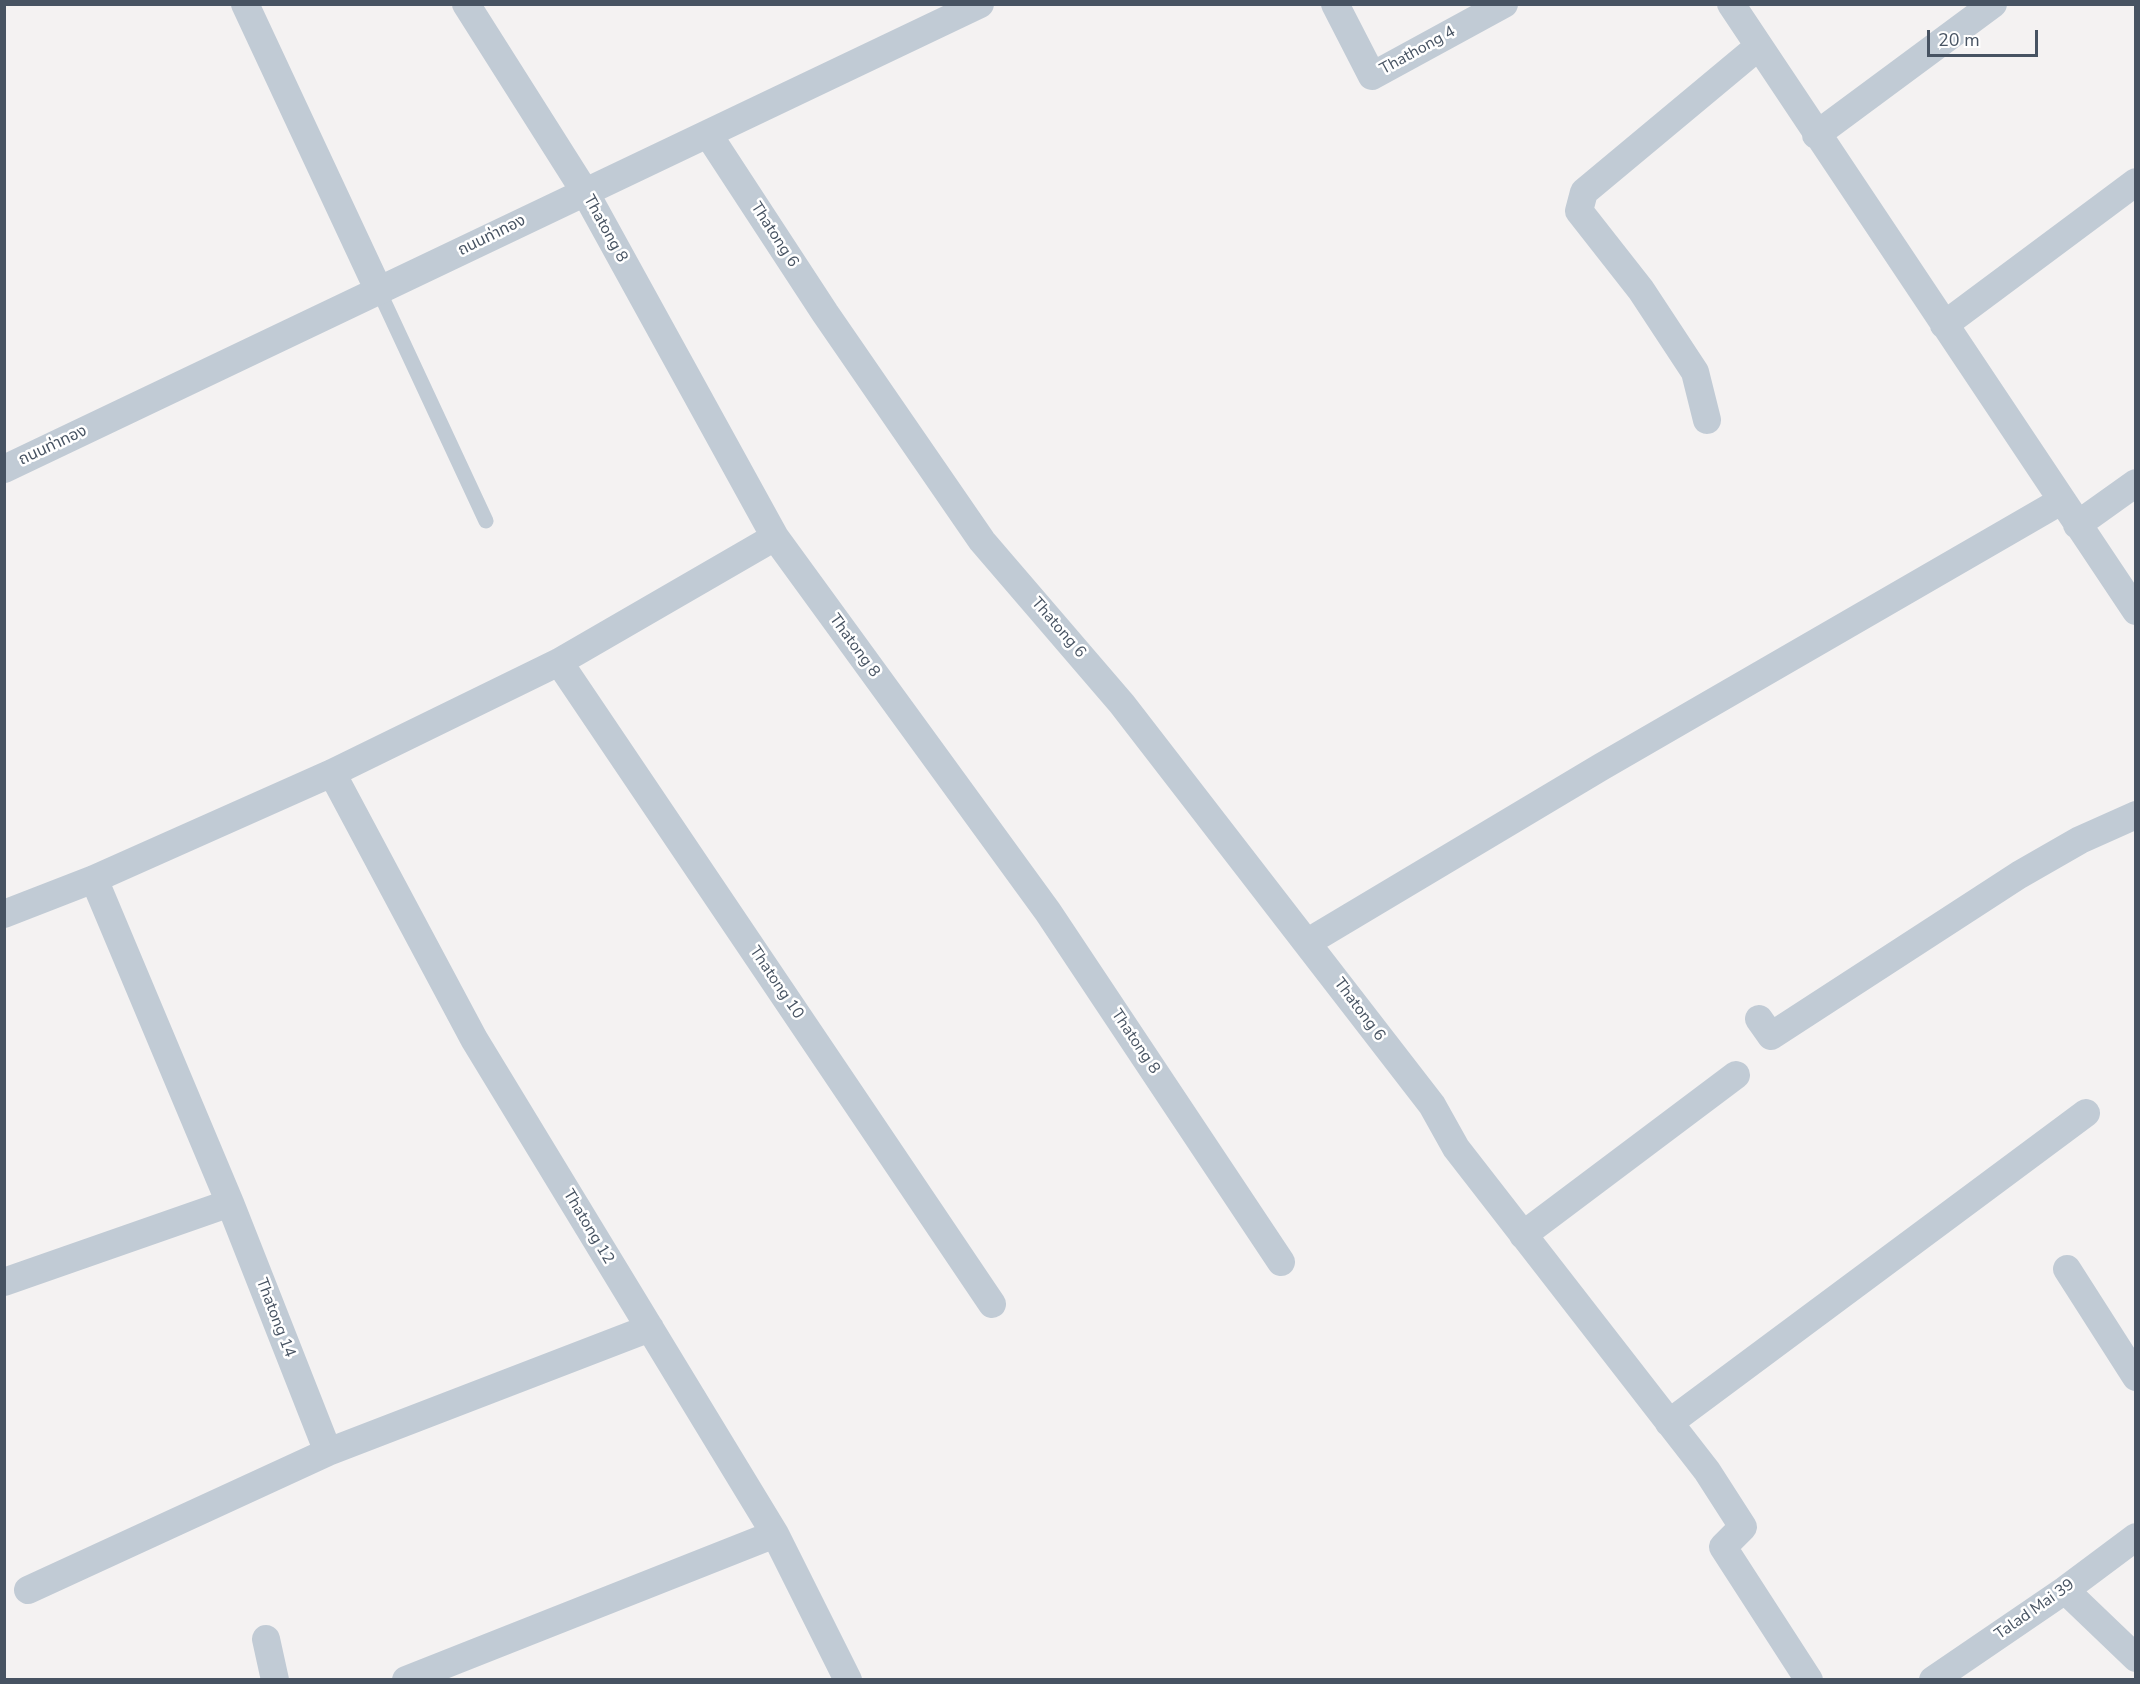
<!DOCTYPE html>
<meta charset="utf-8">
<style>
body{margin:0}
#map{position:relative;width:2140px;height:1684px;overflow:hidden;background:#f4f2f2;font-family:"Nunito Sans",sans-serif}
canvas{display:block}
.frame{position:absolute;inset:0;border:6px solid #475362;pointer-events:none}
.scale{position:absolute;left:1927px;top:30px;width:111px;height:27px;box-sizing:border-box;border:3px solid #475362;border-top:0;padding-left:8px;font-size:18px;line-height:21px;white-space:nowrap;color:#475362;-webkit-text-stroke:4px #fff;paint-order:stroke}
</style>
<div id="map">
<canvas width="2140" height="1684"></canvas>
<div class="frame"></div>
<div class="scale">20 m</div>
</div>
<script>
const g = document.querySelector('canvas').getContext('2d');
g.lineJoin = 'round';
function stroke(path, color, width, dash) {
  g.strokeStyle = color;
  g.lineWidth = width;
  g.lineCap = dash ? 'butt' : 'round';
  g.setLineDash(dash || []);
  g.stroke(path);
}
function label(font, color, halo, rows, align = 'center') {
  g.font = font + ' "Nunito Sans","Noto Sans Thai",sans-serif';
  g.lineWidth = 5;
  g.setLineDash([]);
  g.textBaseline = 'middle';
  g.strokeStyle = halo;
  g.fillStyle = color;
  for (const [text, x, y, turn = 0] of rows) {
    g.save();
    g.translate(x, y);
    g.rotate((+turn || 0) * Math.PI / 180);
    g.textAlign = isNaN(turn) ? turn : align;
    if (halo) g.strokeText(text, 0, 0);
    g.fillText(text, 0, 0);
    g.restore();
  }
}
const service = new Path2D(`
 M 379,291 L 486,521`);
const minor = new Path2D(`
 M 245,4 L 379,291
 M 466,4 L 585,192 L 775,537 L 1048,912 L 1281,1262
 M 1335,4 L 1372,76 L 1504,4
 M 1731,4 L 2136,611
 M 708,134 L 825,313 L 982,541 L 1122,704 L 1432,1105 L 1456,1148 L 1707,1471 L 1743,1527 L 1723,1547 L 1809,1680
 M 1816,135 L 1993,4
 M 1944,325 L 2136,182
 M 1707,420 L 1695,372 L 1641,290 L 1579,211 L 1584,192 L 1758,47
 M 4,469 L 980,4
 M 2077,525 L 2136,483
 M 559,662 L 992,1304
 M 332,773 L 474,1039 L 775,1534 L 848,1680
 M 4,914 L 94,879 L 332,773 L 559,662 L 775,537
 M 1308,942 L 1601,767 L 2061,501
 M 1759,1019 L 1771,1036 L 2019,875 L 2080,840 L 2136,815
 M 1523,1235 L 1736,1075
 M 2067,1269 L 2136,1377
 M 4,1282 L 230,1203
 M 1669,1423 L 2086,1113
 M 328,1452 L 650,1328
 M 28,1590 L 328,1452 L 230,1203 L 94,879
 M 2065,1590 L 2136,1658
 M 266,1639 L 275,1680
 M 406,1680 L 775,1534
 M 1933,1680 L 2065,1590 L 2136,1537`);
const streetNames = [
 ["Thathong 4",1418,51,-29],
 ["Thatong 8",605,229,61],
 ["Thatong 6",774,235,57],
 ["ถนนท่าทอง",492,236,-26],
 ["ถนนท่าทอง",53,446,-25],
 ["Thatong 6",1058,628,49],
 ["Thatong 8",854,646,54],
 ["Thatong 10",776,983,56],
 ["Thatong 6",1359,1010,53],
 ["Thatong 8",1135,1042,56],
 ["Thatong 12",588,1227,59],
 ["Thatong 14",275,1318,69],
 ["Talad Mai 39",2035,1610,-35]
];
stroke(service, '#c1cbd5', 15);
stroke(minor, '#c1cbd5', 28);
label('16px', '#475362', '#fff', streetNames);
</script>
